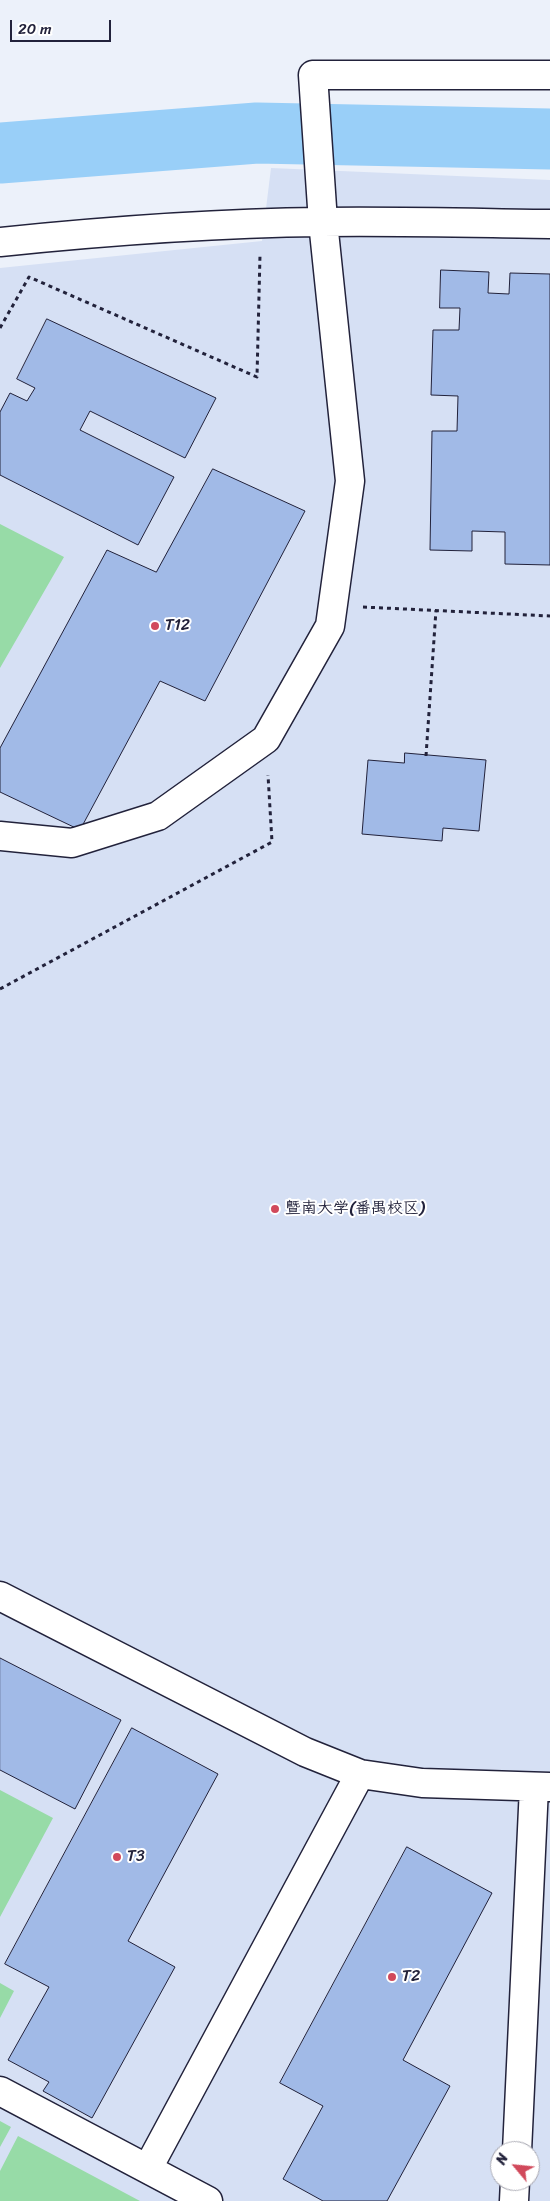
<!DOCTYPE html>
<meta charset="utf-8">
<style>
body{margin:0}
#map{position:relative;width:550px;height:2201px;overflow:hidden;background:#ecf1fa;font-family:Sriracha,sans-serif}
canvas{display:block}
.north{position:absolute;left:490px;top:2141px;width:50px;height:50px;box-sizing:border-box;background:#fff;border:1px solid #a7a7b1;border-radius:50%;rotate:298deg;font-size:14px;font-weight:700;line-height:20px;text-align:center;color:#22223b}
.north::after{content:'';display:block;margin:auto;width:18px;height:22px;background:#d1495b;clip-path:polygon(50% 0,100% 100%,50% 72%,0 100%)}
.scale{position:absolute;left:10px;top:20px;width:101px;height:22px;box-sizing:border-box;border:2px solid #22223b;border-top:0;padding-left:6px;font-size:15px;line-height:18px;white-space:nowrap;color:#22223b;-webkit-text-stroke:4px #fff;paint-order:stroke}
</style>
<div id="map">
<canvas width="550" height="2201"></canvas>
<div class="north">N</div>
<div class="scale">20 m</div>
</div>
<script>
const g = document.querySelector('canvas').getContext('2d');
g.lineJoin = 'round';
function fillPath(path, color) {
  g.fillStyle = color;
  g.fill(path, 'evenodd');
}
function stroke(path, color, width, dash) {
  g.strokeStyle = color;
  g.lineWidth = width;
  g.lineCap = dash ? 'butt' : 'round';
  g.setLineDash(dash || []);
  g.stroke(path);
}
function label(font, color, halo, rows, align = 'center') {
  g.font = font + ' Sriracha,"LXGW WenKai TC",sans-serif';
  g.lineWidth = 4;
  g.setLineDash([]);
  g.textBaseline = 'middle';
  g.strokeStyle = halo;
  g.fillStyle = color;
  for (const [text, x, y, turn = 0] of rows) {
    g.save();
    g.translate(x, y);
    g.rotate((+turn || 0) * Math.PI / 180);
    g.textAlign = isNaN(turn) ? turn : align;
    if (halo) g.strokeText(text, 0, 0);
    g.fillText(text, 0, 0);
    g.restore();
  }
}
const built = new Path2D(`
 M 271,168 L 550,180 L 550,2201 L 0,2201 L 0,268 L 262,241 ZM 500,2151 L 530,2151 L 530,2181 L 500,2181 Z`);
const green = new Path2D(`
 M 0,524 L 64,557 L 0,668 Z
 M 0,1790 L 53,1818 L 0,1917 Z
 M 0,1983 L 14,1991 L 0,2018 Z
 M 0,2121 L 11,2127 L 0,2147 Z
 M 18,2136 L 140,2201 L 0,2201 L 0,2171 Z`);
const river = new Path2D(`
 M 0,153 L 257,133 L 550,139`);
const building = new Path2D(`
 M 441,270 L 489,272 L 488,293 L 509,294 L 510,273 L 550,274 L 550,565 L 505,564 L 505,532 L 472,531 L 472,551 L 430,550 L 432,431 L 457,431 L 458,396 L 431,395 L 433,330 L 459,330 L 460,308 L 440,308 Z
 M 47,319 L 216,398 L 185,458 L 90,411 L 80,430 L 174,477 L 138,545 L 0,475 L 0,412 L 10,393 L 27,401 L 35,388 L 17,379 Z
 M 213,469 L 305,511 L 205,701 L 160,681 L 80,830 L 0,792 L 0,748 L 107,550 L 156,572 Z
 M 405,753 L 486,760 L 479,831 L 443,828 L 442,841 L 362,834 L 368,760 L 404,763 Z
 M 0,1658 L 121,1720 L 75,1809 L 0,1770 Z
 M 132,1728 L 218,1774 L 128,1941 L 175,1967 L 92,2118 L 43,2091 L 49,2082 L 8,2060 L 49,1987 L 5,1964 Z
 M 407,1847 L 492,1893 L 403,2060 L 450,2086 L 387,2201 L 323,2201 L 283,2179 L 323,2106 L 280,2083 Z`);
const path = new Path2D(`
 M 0,328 L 29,277 L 257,377 L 260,255
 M 363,607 L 550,616
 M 426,756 L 436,610
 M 0,989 L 272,842 L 268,775`);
const minor = new Path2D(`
 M 0,242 C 107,231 215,223 322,222 C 398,221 474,223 550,224
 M 0,836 L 72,843 L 158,816 L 266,739 L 330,626 L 350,481 L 323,222 L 313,75 L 550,75
 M 0,1596 L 305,1752 L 360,1774 L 422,1783 L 550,1787
 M 0,2091 L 208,2201
 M 517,2151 L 534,1787
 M 148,2168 L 360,1774
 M 514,2201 L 515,2181`);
const markers = [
 [155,626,5,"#d1495b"],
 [275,1209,5,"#d1495b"],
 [117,1857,5,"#d1495b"],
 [392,1977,5,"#d1495b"]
];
const poiNames = [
 ["T12",165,626],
 ["暨南大学(番禺校区)",285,1209],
 ["T3",127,1857],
 ["T2",402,1977]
];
fillPath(built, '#d6e0f4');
fillPath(green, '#97dba7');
stroke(river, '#99cff8', 61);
fillPath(building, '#a1bae7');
stroke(building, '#22223b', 1);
stroke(minor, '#22223b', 31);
stroke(path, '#22223b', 3, [4, 4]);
stroke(minor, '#fff', 28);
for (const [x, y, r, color] of markers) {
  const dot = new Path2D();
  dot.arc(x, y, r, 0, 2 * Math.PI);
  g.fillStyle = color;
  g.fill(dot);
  stroke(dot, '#fff', 2);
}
label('16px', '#22223b', '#fff', poiNames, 'left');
</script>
